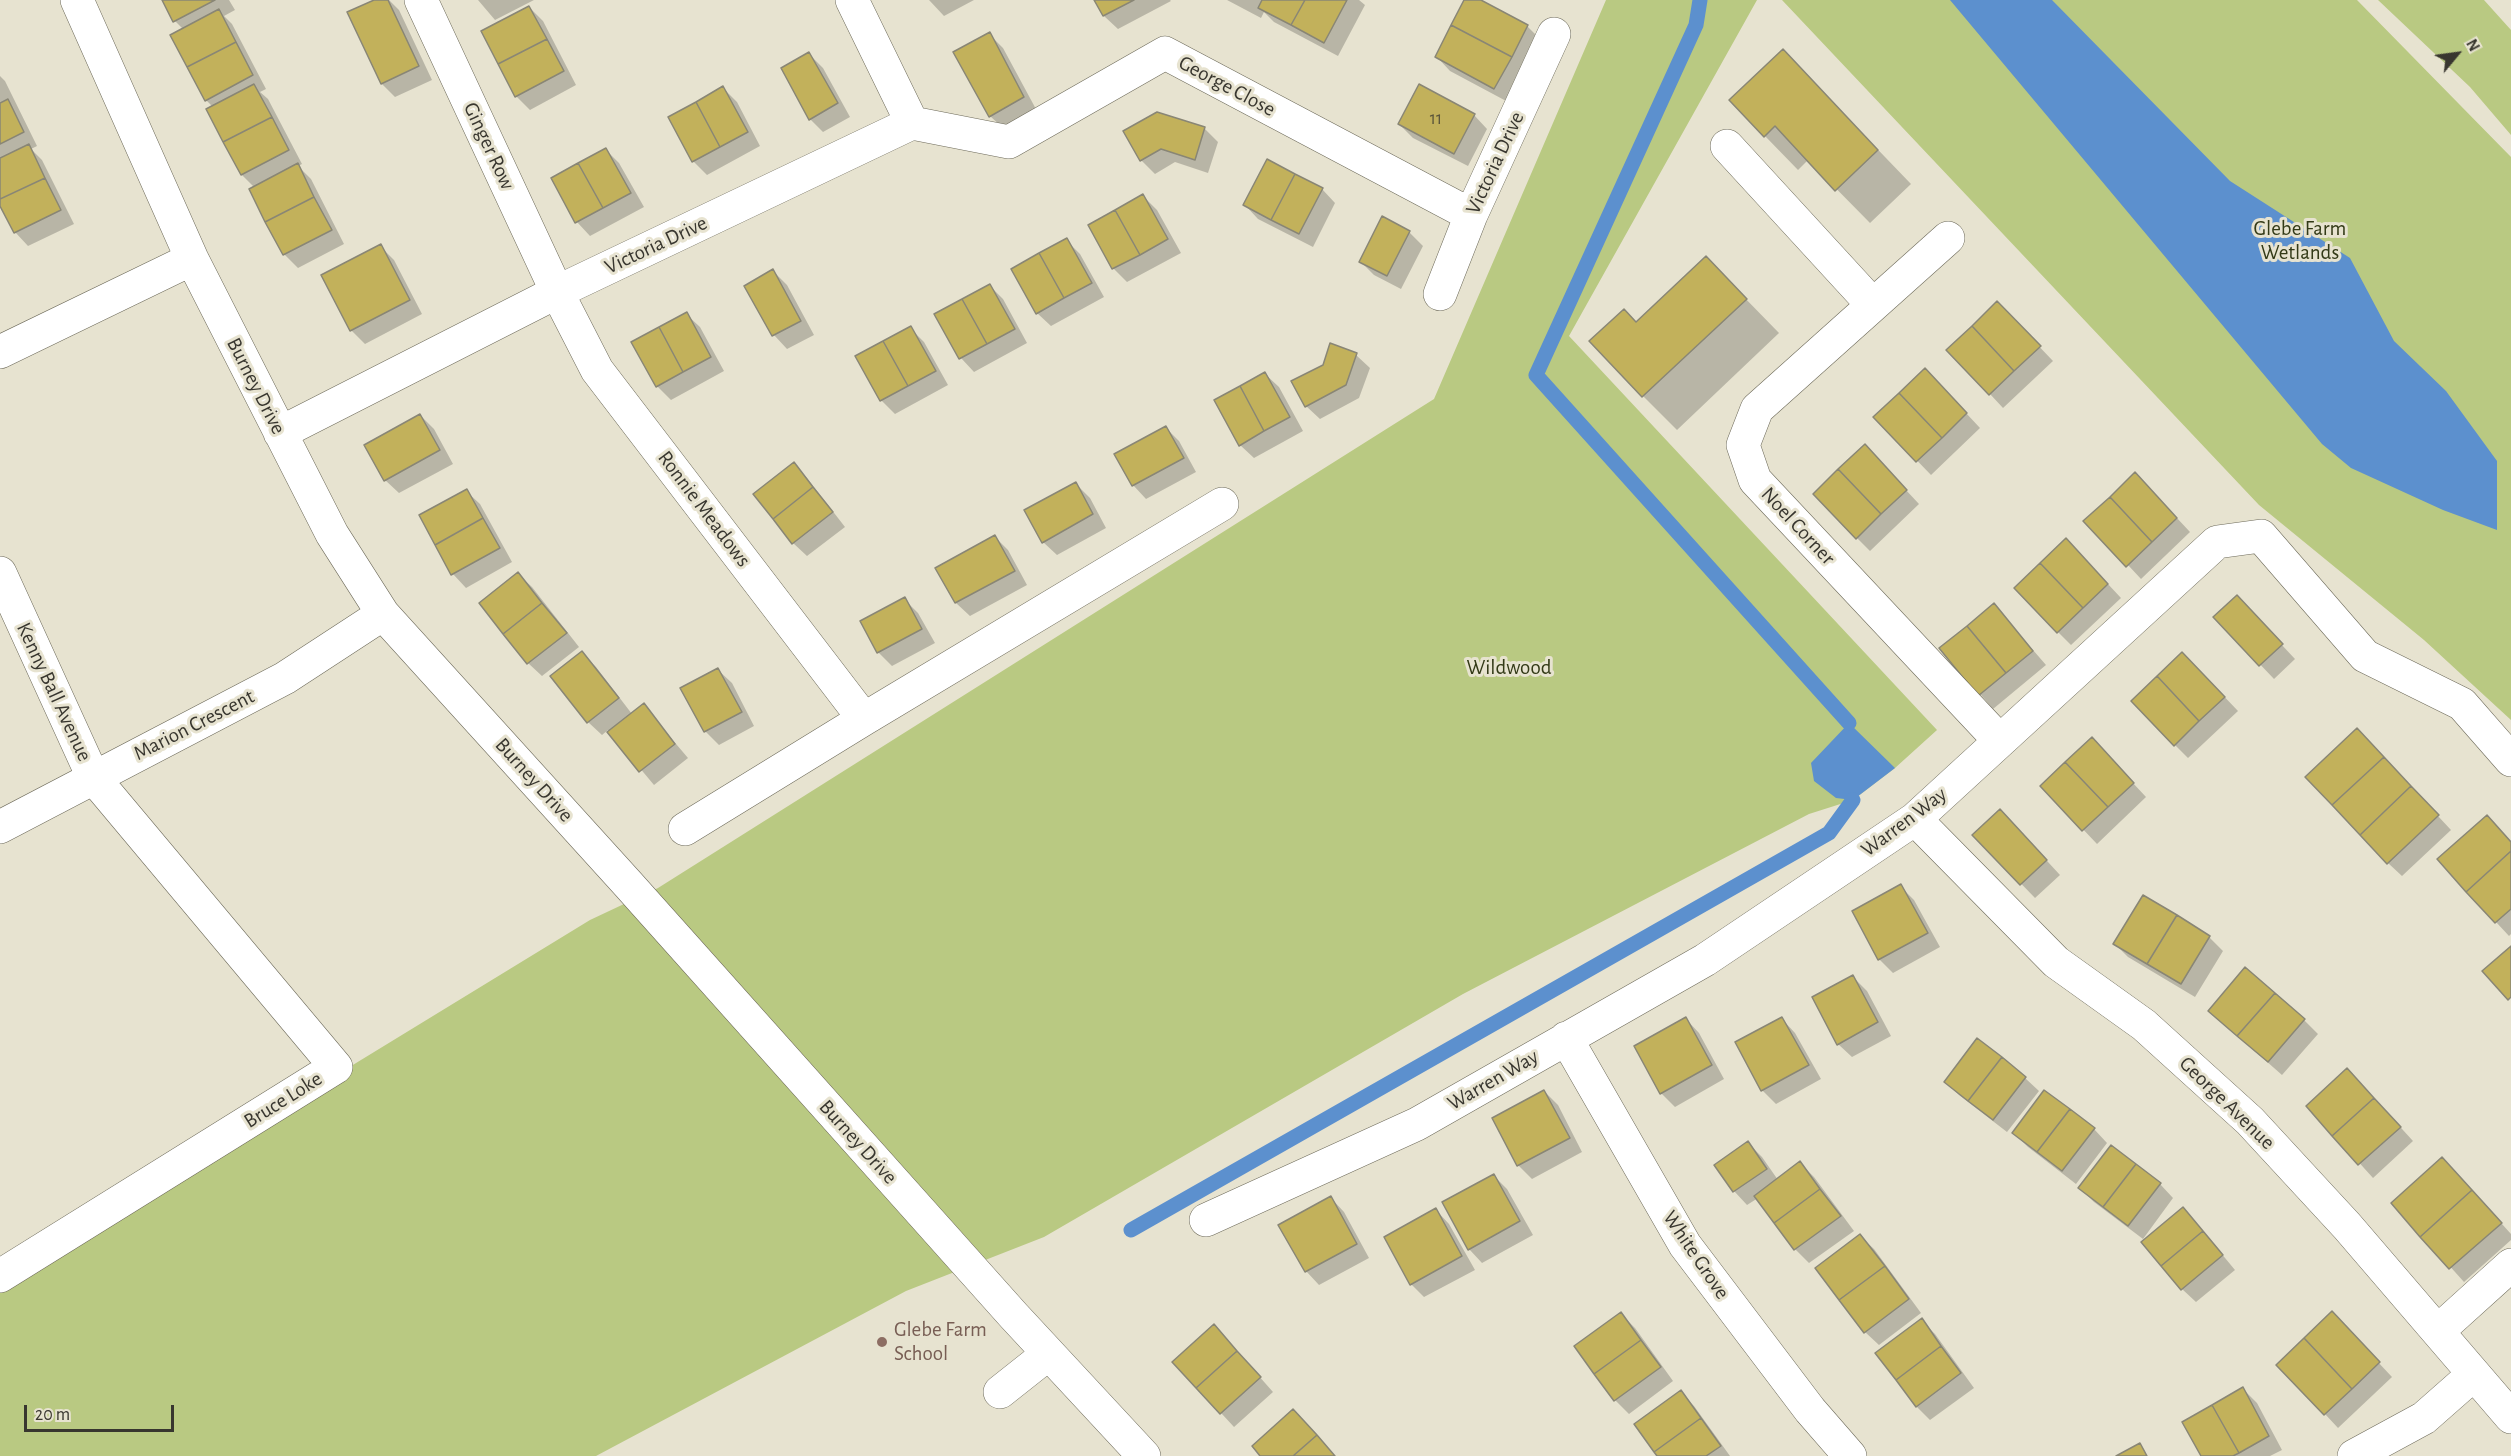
<!DOCTYPE html>
<style>
body{margin:0}
#map{position:relative;width:2511px;height:1456px;overflow:hidden;background:#e7e3d0;font-family:"Alegreya Sans",sans-serif}
canvas{display:block}
.north{position:absolute;left:2427px;top:24px;width:60px;height:60px;-webkit-text-stroke:4px #e7e3d0;paint-order:stroke;rotate:61deg;font-size:16px;font-weight:700;line-height:24px;text-align:center;color:#38362f}
.north::after{content:'';display:block;margin:auto;width:21px;height:27px;background:#38362f;clip-path:polygon(50% 0,100% 100%,50% 72%,0 100%)}
.scale{position:absolute;left:24px;top:1405px;width:150px;height:27px;box-sizing:border-box;border:3px solid #38362f;border-top:0;padding-left:8px;font-size:18px;line-height:21px;white-space:nowrap;color:#38362f;-webkit-text-stroke:4px #e7e3d0;paint-order:stroke}
</style>
<div id="map">
<canvas width="2511" height="1456"></canvas>
<div class="north">N</div>
<div class="scale">20 m</div>
</div>
<script>
const g = document.querySelector('canvas').getContext('2d');
g.lineJoin = 'round';
function fillPath(path, color) {
  g.fillStyle = color;
  g.fill(path, 'evenodd');
}
function stroke(path, color, width, dash) {
  g.strokeStyle = color;
  g.lineWidth = width;
  g.lineCap = dash ? 'butt' : 'round';
  g.setLineDash(dash || []);
  g.stroke(path);
}
function label(font, color, halo, rows, align = 'center') {
  g.font = font + ' "Alegreya Sans",sans-serif';
  g.lineWidth = 6;
  g.setLineDash([]);
  g.textBaseline = 'middle';
  g.strokeStyle = halo;
  g.fillStyle = color;
  for (const [text, x, y, turn = 0] of rows) {
    g.save();
    g.translate(x, y);
    g.rotate((+turn || 0) * Math.PI / 180);
    g.textAlign = isNaN(turn) ? turn : align;
    if (halo) g.strokeText(text, 0, 0);
    g.fillText(text, 0, 0);
    g.restore();
  }
}
const green = new Path2D(`
 M 1606,0 L 1757,0 L 1569,336 L 1937,730 L 1895,768 L 1853,800 L 1809,814 L 1463,994 L 1044,1237 L 906,1291 L 596,1456 L 0,1456 L 0,1289 L 343,1071 L 590,920 L 658,888 L 1434,399 Z
 M 1782,0 L 2357,0 L 2511,157 L 2511,720 L 2424,640 L 2259,505 Z
 M 2378,0 L 2484,0 L 2511,30 L 2511,135 L 2470,87 Z`);
const water = new Path2D(`
 M 1950,0 L 2052,0 L 2230,181 L 2350,258 L 2394,341 L 2446,391 L 2497,461 L 2497,530 L 2443,510 L 2351,468 L 2322,444 Z
 M 1849,723 L 1895,768 L 1853,800 L 1836,798 L 1814,781 L 1811,763 Z`);
const shadow = new Path2D(`
 M 164,0 L 229,0 L 235,10 L 224,16 L 232,24 L 266,89 L 260,92 L 268,99 L 302,164 L 298,166 L 311,179 L 344,244 L 298,268 L 284,254 L 254,187 L 242,175 L 213,107 L 206,100 L 183,29 L 175,21 Z
 M 378,0 L 389,0 L 399,10 L 432,80 L 395,97 L 382,84 Z
 M 478,0 L 534,0 L 495,20 Z
 M 929,0 L 974,0 L 944,16 Z
 M 1096,0 L 1170,0 L 1171,1 L 1118,29 L 1104,16 Z
 M 1227,0 L 1359,0 L 1365,5 L 1338,56 L 1274,22 L 1264,12 L 1261,18 Z
 M 1466,0 L 1478,0 L 1527,26 L 1541,40 L 1508,102 L 1450,71 L 1437,57 Z
 M 529,7 L 543,21 L 576,85 L 530,110 L 516,96 L 483,32 Z
 M 989,34 L 1003,48 L 1037,111 L 1004,129 L 990,116 Z
 M 1783,51 L 1911,184 L 1870,223 L 1808,160 L 1798,170 L 1765,136 Z
 M 809,54 L 823,68 L 850,117 L 823,132 L 810,119 Z
 M 0,76 L 5,81 L 37,146 L 31,149 L 42,160 L 74,224 L 28,246 L 15,232 L 0,202 Z
 M 723,88 L 737,102 L 760,146 L 707,175 L 693,161 Z
 M 1474,115 L 1487,129 L 1468,166 L 1413,138 L 1399,124 Z
 M 1204,128 L 1218,142 L 1208,173 L 1175,162 L 1155,174 L 1141,160 L 1125,132 Z
 M 606,150 L 619,163 L 644,207 L 590,236 L 577,222 Z
 M 1322,189 L 1335,203 L 1313,247 L 1258,219 L 1245,205 Z
 M 1143,196 L 1157,210 L 1181,253 L 1127,282 L 1114,269 L 1090,225 Z
 M 1409,232 L 1423,246 L 1401,289 L 1374,275 L 1360,261 Z
 M 1066,240 L 1080,254 L 1104,297 L 1051,326 L 1037,313 Z
 M 380,246 L 394,260 L 422,314 L 365,344 L 351,330 Z
 M 773,271 L 787,285 L 814,335 L 787,349 L 774,335 L 746,286 Z
 M 990,286 L 1003,299 L 1027,343 L 974,372 L 961,358 Z
 M 1739,292 L 1779,333 L 1677,430 L 1643,396 Z
 M 686,314 L 700,327 L 724,371 L 671,400 L 657,386 Z
 M 2011,317 L 2053,361 L 2003,408 L 1990,394 Z
 M 910,328 L 924,342 L 948,385 L 895,414 L 881,400 Z
 M 1356,355 L 1370,368 L 1359,398 L 1320,419 L 1306,406 Z
 M 1265,374 L 1279,387 L 1303,431 L 1254,458 L 1240,445 Z
 M 1939,384 L 1980,428 L 1931,475 L 1875,417 Z
 M 420,415 L 434,429 L 453,464 L 399,493 L 385,480 Z
 M 1166,428 L 1179,441 L 1196,472 L 1146,499 L 1133,485 Z
 M 1878,460 L 1919,504 L 1870,551 L 1857,538 Z
 M 794,464 L 807,478 L 845,527 L 807,556 L 793,543 Z
 M 1076,484 L 1090,498 L 1106,528 L 1057,555 L 1043,542 Z
 M 2149,488 L 2190,532 L 2141,579 L 2128,565 Z
 M 466,491 L 480,504 L 512,562 L 466,588 L 453,574 Z
 M 995,537 L 1008,550 L 1027,585 L 970,616 L 956,603 L 937,569 Z
 M 2080,554 L 2121,598 L 2071,645 L 2058,632 Z
 M 518,574 L 532,587 L 579,647 L 542,676 L 528,663 Z
 M 904,599 L 918,613 L 935,643 L 892,666 L 878,652 Z
 M 1994,605 L 2046,665 L 1993,709 L 1941,648 Z
 M 2250,611 L 2295,659 L 2274,679 L 2215,617 Z
 M 582,653 L 596,667 L 632,714 L 643,705 L 688,758 L 654,785 L 608,730 L 602,735 L 588,722 Z
 M 2196,667 L 2238,711 L 2188,758 L 2175,745 Z
 M 718,670 L 732,683 L 754,726 L 719,745 L 705,731 Z
 M 2370,743 L 2451,830 L 2402,876 L 2388,863 Z
 M 2105,753 L 2146,797 L 2097,844 L 2042,786 Z
 M 2013,824 L 2060,875 L 2035,898 L 1974,835 Z
 M 2511,843 L 2511,934 L 2509,936 L 2496,922 Z
 M 1900,886 L 1914,900 L 1940,947 L 1893,973 L 1879,959 Z
 M 2209,937 L 2223,951 L 2195,997 L 2128,957 L 2115,944 Z
 M 1853,977 L 1867,991 L 1891,1036 L 1852,1057 L 1838,1044 Z
 M 1686,1019 L 1699,1033 L 1724,1079 L 1675,1107 L 1661,1093 Z
 M 1782,1019 L 1795,1033 L 1821,1079 L 1776,1104 L 1762,1090 Z
 M 2304,1020 L 2318,1034 L 2282,1075 L 2224,1024 Z
 M 2025,1078 L 2039,1091 L 2007,1132 L 1959,1095 L 1946,1082 Z
 M 2361,1084 L 2413,1141 L 2373,1178 L 2308,1106 Z
 M 1544,1091 L 1558,1105 L 1582,1152 L 1532,1179 L 1518,1165 L 1494,1119 Z
 M 2094,1129 L 2107,1143 L 2076,1184 L 2028,1147 L 2014,1133 Z
 M 1748,1143 L 1762,1157 L 1778,1180 L 1800,1163 L 1814,1177 L 1854,1231 L 1809,1263 L 1795,1249 L 1758,1198 L 1747,1205 L 1734,1191 Z
 M 2456,1173 L 2511,1234 L 2511,1240 L 2464,1282 L 2393,1203 Z
 M 1494,1176 L 1507,1189 L 1533,1235 L 1482,1263 L 1469,1249 Z
 M 2160,1184 L 2173,1198 L 2143,1239 L 2094,1202 L 2080,1188 Z
 M 1331,1198 L 1344,1212 L 1369,1258 L 1319,1285 L 1306,1271 Z
 M 1436,1210 L 1449,1224 L 1475,1270 L 1424,1297 L 1411,1284 Z
 M 2196,1223 L 2235,1270 L 2196,1302 L 2182,1289 Z
 M 1860,1236 L 1874,1249 L 1921,1313 L 1879,1345 L 1865,1332 Z
 M 1621,1314 L 1635,1328 L 1673,1381 L 1629,1414 L 1615,1400 L 1576,1346 Z
 M 1921,1320 L 1935,1334 L 1974,1388 L 1930,1420 L 1917,1407 L 1877,1353 Z
 M 2345,1327 L 2392,1377 L 2338,1428 L 2325,1414 Z
 M 1227,1340 L 1273,1392 L 1234,1427 L 1174,1362 Z
 M 2243,1389 L 2257,1403 L 2282,1450 L 2270,1456 L 2202,1456 Z
 M 1680,1392 L 1694,1406 L 1730,1456 L 1659,1456 Z`);
const stream = new Path2D(`
 M 1700,0 L 1696,25 L 1536,375 L 1849,723
 M 1131,1230 L 1829,833 L 1853,800`);
const building = new Path2D(`
 M 162,0 L 215,0 L 173,22 Z
 M 374,0 L 388,0 L 419,66 L 381,84 L 347,12 Z
 M 1094,0 L 1134,0 L 1103,16 Z
 M 1262,0 L 1305,0 L 1291,25 L 1258,8 Z
 M 1305,0 L 1347,0 L 1324,43 L 1291,25 Z
 M 1464,0 L 1481,0 L 1528,25 L 1512,57 L 1451,25 Z
 M 529,6 L 547,39 L 498,64 L 481,31 Z
 M 219,9 L 236,42 L 187,67 L 170,35 Z
 M 1451,25 L 1512,57 L 1494,89 L 1435,57 Z
 M 990,32 L 1024,97 L 989,117 L 953,52 Z
 M 547,39 L 564,71 L 515,97 L 498,64 Z
 M 236,42 L 253,75 L 205,101 L 187,67 Z
 M 1783,49 L 1878,150 L 1835,191 L 1775,126 L 1764,137 L 1729,100 Z
 M 809,52 L 838,103 L 809,120 L 781,68 Z
 M 254,84 L 272,117 L 223,142 L 206,109 Z
 M 1419,84 L 1475,114 L 1454,154 L 1398,124 Z
 M 723,86 L 748,132 L 720,147 L 696,102 Z
 M 8,99 L 24,132 L 0,144 L 0,103 Z
 M 696,102 L 720,147 L 692,162 L 668,117 Z
 M 1157,112 L 1205,127 L 1195,160 L 1161,149 L 1140,161 L 1123,131 Z
 M 272,117 L 289,150 L 241,175 L 223,142 Z
 M 29,144 L 45,178 L 0,199 L 0,158 Z
 M 606,148 L 631,193 L 603,208 L 578,163 Z
 M 1267,159 L 1295,174 L 1271,220 L 1243,205 Z
 M 298,163 L 314,197 L 265,222 L 249,189 Z
 M 578,163 L 603,208 L 575,223 L 551,178 Z
 M 1295,174 L 1323,188 L 1299,234 L 1271,220 Z
 M 45,178 L 61,210 L 14,233 L 0,206 L 0,199 Z
 M 1143,194 L 1168,239 L 1140,255 L 1115,210 Z
 M 314,197 L 332,230 L 283,255 L 265,222 Z
 M 1115,210 L 1140,255 L 1112,269 L 1088,225 Z
 M 1382,216 L 1410,231 L 1387,276 L 1359,262 Z
 M 1067,238 L 1092,283 L 1064,298 L 1039,253 Z
 M 381,244 L 410,300 L 350,331 L 321,275 Z
 M 1039,253 L 1064,298 L 1036,314 L 1011,269 Z
 M 1706,256 L 1747,299 L 1642,397 L 1589,341 L 1624,309 L 1636,322 Z
 M 773,269 L 801,321 L 772,336 L 744,286 Z
 M 990,284 L 1015,329 L 987,344 L 962,299 Z
 M 962,299 L 987,344 L 959,359 L 934,314 Z
 M 1997,301 L 2041,346 L 2014,371 L 1972,326 Z
 M 687,312 L 711,357 L 683,372 L 659,327 Z
 M 911,326 L 936,371 L 908,386 L 883,341 Z
 M 1972,326 L 2014,371 L 1989,395 L 1946,350 Z
 M 659,327 L 683,372 L 656,387 L 631,342 Z
 M 883,341 L 908,386 L 880,401 L 855,356 Z
 M 1330,343 L 1357,353 L 1346,385 L 1305,407 L 1291,381 L 1323,365 Z
 M 1925,368 L 1967,413 L 1942,438 L 1899,393 Z
 M 1265,372 L 1290,417 L 1264,431 L 1240,386 Z
 M 1240,386 L 1264,431 L 1239,446 L 1214,400 Z
 M 1899,393 L 1942,438 L 1916,462 L 1873,417 Z
 M 420,414 L 440,450 L 384,481 L 364,445 Z
 M 1166,426 L 1184,458 L 1132,486 L 1114,454 Z
 M 1865,444 L 1907,490 L 1881,514 L 1838,469 Z
 M 794,462 L 813,487 L 773,519 L 753,494 Z
 M 1838,469 L 1881,514 L 1856,539 L 1813,494 Z
 M 2135,472 L 2177,518 L 2152,542 L 2110,497 Z
 M 1076,482 L 1093,514 L 1042,543 L 1024,510 Z
 M 813,487 L 833,512 L 792,544 L 773,519 Z
 M 467,489 L 483,518 L 435,545 L 419,515 Z
 M 2110,497 L 2152,542 L 2126,567 L 2083,521 Z
 M 483,518 L 500,548 L 451,575 L 435,545 Z
 M 995,535 L 1015,571 L 955,603 L 935,568 Z
 M 2066,538 L 2108,584 L 2083,608 L 2040,563 Z
 M 2040,563 L 2083,608 L 2057,633 L 2014,588 Z
 M 518,572 L 542,603 L 503,634 L 479,603 Z
 M 2237,595 L 2283,644 L 2259,666 L 2213,617 Z
 M 905,597 L 922,629 L 877,653 L 860,621 Z
 M 542,603 L 567,633 L 527,664 L 503,634 Z
 M 1994,603 L 2033,651 L 2006,673 L 1967,626 Z
 M 1967,626 L 2006,673 L 1978,696 L 1939,648 Z
 M 582,651 L 619,698 L 587,723 L 550,676 Z
 M 2182,652 L 2225,697 L 2199,721 L 2157,676 Z
 M 718,668 L 742,712 L 704,732 L 680,688 Z
 M 2157,676 L 2199,721 L 2174,746 L 2131,701 Z
 M 644,703 L 675,744 L 639,772 L 607,732 Z
 M 2357,728 L 2384,757 L 2332,805 L 2305,777 Z
 M 2092,737 L 2134,783 L 2108,807 L 2065,762 Z
 M 2384,757 L 2411,786 L 2360,835 L 2332,805 Z
 M 2065,762 L 2108,807 L 2082,831 L 2040,786 Z
 M 2411,786 L 2439,815 L 2387,864 L 2360,835 Z
 M 2000,809 L 2047,860 L 2020,885 L 1972,835 Z
 M 2487,815 L 2511,842 L 2511,851 L 2466,892 L 2437,859 Z
 M 2511,851 L 2511,909 L 2495,923 L 2466,892 Z
 M 1901,884 L 1928,933 L 1878,960 L 1852,911 Z
 M 2143,895 L 2177,915 L 2147,964 L 2113,944 Z
 M 2177,915 L 2210,936 L 2181,984 L 2147,964 Z
 M 2511,946 L 2511,997 L 2508,1000 L 2482,971 Z
 M 2245,967 L 2275,993 L 2237,1036 L 2208,1011 Z
 M 1853,975 L 1878,1022 L 1837,1045 L 1812,997 Z
 M 2275,993 L 2305,1019 L 2268,1062 L 2237,1036 Z
 M 1686,1017 L 1712,1065 L 1660,1094 L 1634,1046 Z
 M 1782,1017 L 1809,1065 L 1761,1091 L 1735,1042 Z
 M 1977,1038 L 2002,1057 L 1968,1101 L 1944,1082 Z
 M 2002,1057 L 2026,1077 L 1993,1120 L 1968,1101 Z
 M 2347,1068 L 2374,1098 L 2332,1136 L 2306,1106 Z
 M 1544,1090 L 1570,1138 L 1517,1166 L 1492,1118 Z
 M 2044,1090 L 2070,1109 L 2037,1152 L 2012,1133 Z
 M 2374,1098 L 2401,1127 L 2358,1165 L 2332,1136 Z
 M 2070,1109 L 2095,1128 L 2062,1171 L 2037,1152 Z
 M 1748,1141 L 1767,1169 L 1733,1192 L 1714,1165 Z
 M 2111,1145 L 2136,1164 L 2103,1207 L 2078,1188 Z
 M 2442,1157 L 2472,1190 L 2420,1237 L 2391,1203 Z
 M 1800,1161 L 1820,1189 L 1774,1223 L 1754,1196 Z
 M 2136,1164 L 2161,1183 L 2128,1226 L 2103,1207 Z
 M 1494,1174 L 1520,1221 L 1468,1250 L 1442,1202 Z
 M 1820,1189 L 1841,1216 L 1794,1250 L 1774,1223 Z
 M 2472,1190 L 2502,1223 L 2449,1269 L 2420,1237 Z
 M 1331,1196 L 1357,1244 L 1305,1272 L 1278,1225 Z
 M 2183,1207 L 2203,1231 L 2161,1266 L 2141,1242 Z
 M 1436,1208 L 1462,1256 L 1410,1285 L 1384,1237 Z
 M 2203,1231 L 2223,1255 L 2181,1290 L 2161,1266 Z
 M 1860,1234 L 1885,1266 L 1839,1300 L 1815,1268 Z
 M 1885,1266 L 1909,1299 L 1864,1333 L 1839,1300 Z
 M 2332,1311 L 2380,1362 L 2352,1389 L 2304,1338 Z
 M 1621,1312 L 1641,1340 L 1594,1374 L 1574,1346 Z
 M 1922,1318 L 1941,1346 L 1896,1380 L 1875,1353 Z
 M 1214,1324 L 1237,1351 L 1196,1388 L 1172,1362 Z
 M 2304,1338 L 2352,1389 L 2324,1415 L 2276,1365 Z
 M 1641,1340 L 1661,1367 L 1614,1401 L 1594,1374 Z
 M 1941,1346 L 1961,1373 L 1916,1407 L 1896,1380 Z
 M 1237,1351 L 1261,1377 L 1220,1414 L 1196,1388 Z
 M 2243,1387 L 2269,1436 L 2239,1453 L 2212,1405 Z
 M 1681,1390 L 1701,1418 L 1654,1452 L 1634,1424 Z
 M 2212,1405 L 2239,1453 L 2233,1456 L 2201,1456 L 2182,1422 Z
 M 1293,1409 L 1317,1435 L 1293,1456 L 1260,1456 L 1252,1446 Z
 M 1701,1418 L 1721,1446 L 1706,1456 L 1657,1456 L 1654,1452 Z
 M 1317,1435 L 1335,1456 L 1293,1456 Z
 M 2140,1443 L 2147,1456 L 2116,1456 Z`);
const minor = new Path2D(`
 M 77,0 L 192,259 L 332,534 L 383,614 L 628,884 L 1014,1316 L 1144,1456
 M 421,0 L 557,292 L 597,370 L 864,719
 M 852,0 L 912,123
 M 912,123 L 1009,142 L 1165,53 L 1471,215
 M 1727,146 L 1873,305
 M 1948,238 L 1757,409 L 1743,445 L 1755,480 L 2000,741
 M 1440,294 L 1471,215 L 1554,34
 M 0,352 L 192,259
 M 280,433 L 557,292 L 912,123
 M 0,573 L 93,777 L 336,1067 L 0,1276
 M 1915,819 L 2056,962 L 2144,1025 L 2250,1121 L 2347,1226 L 2511,1417
 M 0,827 L 285,678 L 383,614
 M 685,829 L 864,719 L 1222,504
 M 1566,1038 L 1685,1245 L 1810,1410 L 1850,1456
 M 1206,1220 L 1417,1124 L 1705,960 L 1915,819 L 2217,542 L 2261,536 L 2365,656 L 2462,704 L 2511,760
 M 2438,1331 L 2511,1265
 M 1000,1392 L 1048,1354
 M 2354,1456 L 2424,1418 L 2474,1374`);
const markers = [
 [882,1342,6,"#8d6e63"]
];
const numberNames = [
 ["11",1436,119]
];
const streetNames = [
 ["George Close",1227,86,28],
 ["Ginger Row",489,146,65],
 ["Victoria Drive",1495,163,-65],
 ["Victoria Drive",656,245,-25],
 ["Burney Drive",256,386,63],
 ["Ronnie Meadows",704,509,53],
 ["Noel Corner",1798,526,47],
 ["Kenny Ball Avenue",54,692,65],
 ["Marion Crescent",194,725,-27],
 ["Burney Drive",534,780,48],
 ["Warren Way",1904,822,-37],
 ["Warren Way",1493,1080,-30],
 ["Bruce Loke",283,1100,-32],
 ["George Avenue",2227,1103,44],
 ["Burney Drive",858,1142,48],
 ["White Grove",1696,1255,56]
];
const parkNames = [
 ["Glebe Farm",2300,229],
 ["Wetlands",2300,253],
 ["Wildwood",1509,668]
];
const educationNames = [
 ["Glebe Farm",894,1330],
 ["School",894,1354]
];
fillPath(green, '#b9c982');
fillPath(water, '#5c90ce');
fillPath(shadow, '#0003');
stroke(stream, '#5c90ce', 15);
fillPath(building, '#c2b15b');
stroke(building, '#898675', 1.5);
stroke(minor, '#6d6a5a', 34);
stroke(minor, '#fff', 33);
for (const [x, y, r, color] of markers) {
  const dot = new Path2D();
  dot.arc(x, y, r, 0, 2 * Math.PI);
  g.fillStyle = color;
  g.fill(dot);
  stroke(dot, '#e7e3d0', 2);
}
label('18px', '#5a553a', null, numberNames);
label('21px', '#38362f', '#e7e3d0', streetNames);
label('21px', '#333a17', '#e7e3d0', parkNames);
label('21px', '#785e54', '#e7e3d0', educationNames, 'left');
</script>
